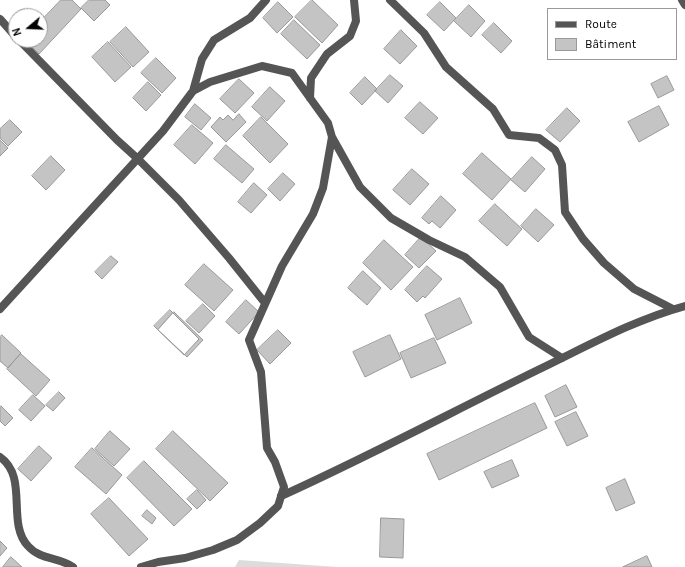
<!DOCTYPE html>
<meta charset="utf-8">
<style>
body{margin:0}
#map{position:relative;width:685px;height:567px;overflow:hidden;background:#fff;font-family:Karla,sans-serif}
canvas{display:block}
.legend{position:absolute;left:547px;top:8px;width:130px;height:52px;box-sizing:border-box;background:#fff;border:1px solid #999;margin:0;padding:5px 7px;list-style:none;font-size:12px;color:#000}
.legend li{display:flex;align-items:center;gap:8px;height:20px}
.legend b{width:20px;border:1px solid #999}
.north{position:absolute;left:8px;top:8px;width:40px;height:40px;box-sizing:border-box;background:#fff;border:1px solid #999;border-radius:50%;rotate:251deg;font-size:11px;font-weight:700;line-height:16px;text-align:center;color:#000}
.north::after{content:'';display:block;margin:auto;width:14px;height:18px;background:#000;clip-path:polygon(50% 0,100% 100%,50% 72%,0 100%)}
</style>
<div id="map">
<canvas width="685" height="567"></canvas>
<ul class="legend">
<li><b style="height:5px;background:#555"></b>Route</li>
<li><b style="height:11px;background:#c4c4c4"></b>Bâtiment</li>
</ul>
<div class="north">N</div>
</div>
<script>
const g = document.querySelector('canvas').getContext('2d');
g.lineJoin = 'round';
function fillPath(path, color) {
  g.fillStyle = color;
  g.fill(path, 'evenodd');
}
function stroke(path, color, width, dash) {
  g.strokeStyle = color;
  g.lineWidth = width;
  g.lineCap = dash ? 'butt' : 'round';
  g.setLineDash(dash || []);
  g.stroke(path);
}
const green = new Path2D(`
 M 239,560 L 337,567 L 235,567 Z`);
const building = new Path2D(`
 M 61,0 L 72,0 L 81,9 L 39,54 L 25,40 L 40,40 L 40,22 Z
 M 89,0 L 105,0 L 110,5 L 94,21 L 81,8 Z
 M 312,0 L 338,25 L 322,43 L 295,17 Z
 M 278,2 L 293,17 L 277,33 L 263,18 Z
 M 440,2 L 456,18 L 444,31 L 427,15 Z
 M 469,5 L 485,21 L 471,37 L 454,21 Z
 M 294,20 L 320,45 L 307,59 L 281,34 Z
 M 494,23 L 512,41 L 501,53 L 482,35 Z
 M 126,27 L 149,52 L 133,67 L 110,42 Z
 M 401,30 L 417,46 L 400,64 L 384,49 Z
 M 108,42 L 131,67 L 115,82 L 92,57 Z
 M 156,58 L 176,78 L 162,93 L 141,73 Z
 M 390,75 L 403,86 L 388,103 L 375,91 Z
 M 667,76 L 674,90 L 658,98 L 651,84 Z
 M 365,77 L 377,89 L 362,105 L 350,93 Z
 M 239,79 L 254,93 L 235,113 L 220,99 Z
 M 148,82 L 161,95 L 146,111 L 133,98 Z
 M 270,87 L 285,101 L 267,121 L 252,107 Z
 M 420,102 L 438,118 L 423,134 L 405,118 Z
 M 195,104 L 211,118 L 201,130 L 185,117 Z
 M 659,106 L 669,125 L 639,142 L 628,122 Z
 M 567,108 L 580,121 L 560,142 L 546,130 Z
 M 239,114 L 246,122 L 226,142 L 211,127 L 220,117 L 223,120 L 228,115 L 233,120 Z
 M 261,117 L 288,144 L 270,163 L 243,136 Z
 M 10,120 L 22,132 L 8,146 L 0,138 L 0,129 Z
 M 192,125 L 213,143 L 195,164 L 174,145 Z
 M 0,140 L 8,148 L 0,156 Z
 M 226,145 L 254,169 L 242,183 L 214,159 Z
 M 482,153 L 511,179 L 492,200 L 463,174 Z
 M 51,156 L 65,170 L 46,190 L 32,176 Z
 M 532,157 L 545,169 L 525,192 L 511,180 Z
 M 412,169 L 429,184 L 410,205 L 393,190 Z
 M 283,173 L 295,184 L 280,201 L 268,189 Z
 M 254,183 L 267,195 L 251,213 L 238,202 Z
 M 441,196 L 456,210 L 440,228 L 432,221 L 429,224 L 422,218 Z
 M 495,204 L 522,229 L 507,246 L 479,221 Z
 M 536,209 L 554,225 L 538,242 L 521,226 Z
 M 421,237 L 436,251 L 419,268 L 405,255 Z
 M 384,240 L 413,267 L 391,290 L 363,263 Z
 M 111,256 L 118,262 L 102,279 L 95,272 Z
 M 204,264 L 233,290 L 214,311 L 185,285 Z
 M 427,266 L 442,279 L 425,298 L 423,296 L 417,302 L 405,290 Z
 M 363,271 L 381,288 L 367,305 L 348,288 Z
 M 460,298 L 472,323 L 437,340 L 425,315 Z
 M 246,300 L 259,312 L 239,334 L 226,322 Z
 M 203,304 L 215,316 L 199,333 L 186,321 Z
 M 170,310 L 199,339 L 184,355 L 154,326 Z
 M 174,312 L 203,340 L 187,357 L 158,330 Z
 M 278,330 L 291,343 L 270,364 L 257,350 Z
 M 2,335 L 21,353 L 8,368 L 0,361 L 0,337 Z
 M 390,335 L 401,359 L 365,377 L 353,352 Z
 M 434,338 L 446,363 L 411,378 L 400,353 Z
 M 21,354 L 50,380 L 36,396 L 7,369 Z
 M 566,385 L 577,407 L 555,417 L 545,396 Z
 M 59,392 L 65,398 L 53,411 L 46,405 Z
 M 33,395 L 45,406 L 31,421 L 19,410 Z
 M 535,403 L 547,428 L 439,480 L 427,454 Z
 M 1,406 L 13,418 L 5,426 L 0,421 L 0,407 Z
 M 576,412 L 588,436 L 567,446 L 555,422 Z
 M 110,431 L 130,449 L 114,466 L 95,449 Z
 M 173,431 L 228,483 L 210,501 L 156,449 Z
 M 39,446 L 52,458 L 31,481 L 18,469 Z
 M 92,448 L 122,475 L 106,494 L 75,467 Z
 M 512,460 L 519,476 L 492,488 L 484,472 Z
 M 144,461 L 192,509 L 174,526 L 127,478 Z
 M 625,479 L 635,503 L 616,511 L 606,488 Z
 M 197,490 L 206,500 L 197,509 L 187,499 Z
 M 109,498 L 148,539 L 129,556 L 91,514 Z
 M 147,510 L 156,518 L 152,524 L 142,516 Z
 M 381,518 L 404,519 L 403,558 L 380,557 Z
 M 0,541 L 7,548 L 0,556 Z
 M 647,556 L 652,567 L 623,567 Z
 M 11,557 L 22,567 L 3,567 Z`);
const street = new Path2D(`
 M 390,0 L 424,33 L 446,67 L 493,109 L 509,135 L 539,138 L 555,150 L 562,165 L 565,212 L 583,239 L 604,263 L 634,289 L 673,309
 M 682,0 L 685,5
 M 0,19 L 16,37
 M 19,40 L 117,140 L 138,159 L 179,200 L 229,258 L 265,303
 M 310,98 L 311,78 L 327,54 L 350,36 L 356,21 L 354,0
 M 332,137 L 360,187 L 391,218 L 429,240 L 465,257 L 500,287 L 529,337 L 562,358
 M 0,309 L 163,131 L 193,91 L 202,59 L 214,40 L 250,18 L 266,0
 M 0,457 C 29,477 6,523 28,546 C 40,560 59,557 73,567
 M 281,496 C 372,455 459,408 548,365 C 593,343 637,319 685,306
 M 141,567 L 158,562 L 185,558 L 213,550 L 237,540 L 260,523 L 278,506 L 284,487 L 275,462 L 267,448 L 261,372 L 249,340 L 282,266 L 313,214 L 323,188 L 332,137 L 328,123 L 292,73 L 262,66 L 210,82 L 193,91`);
fillPath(green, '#dcdcdc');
fillPath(building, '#c4c4c4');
stroke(building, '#999', 1);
stroke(street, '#555', 8);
</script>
